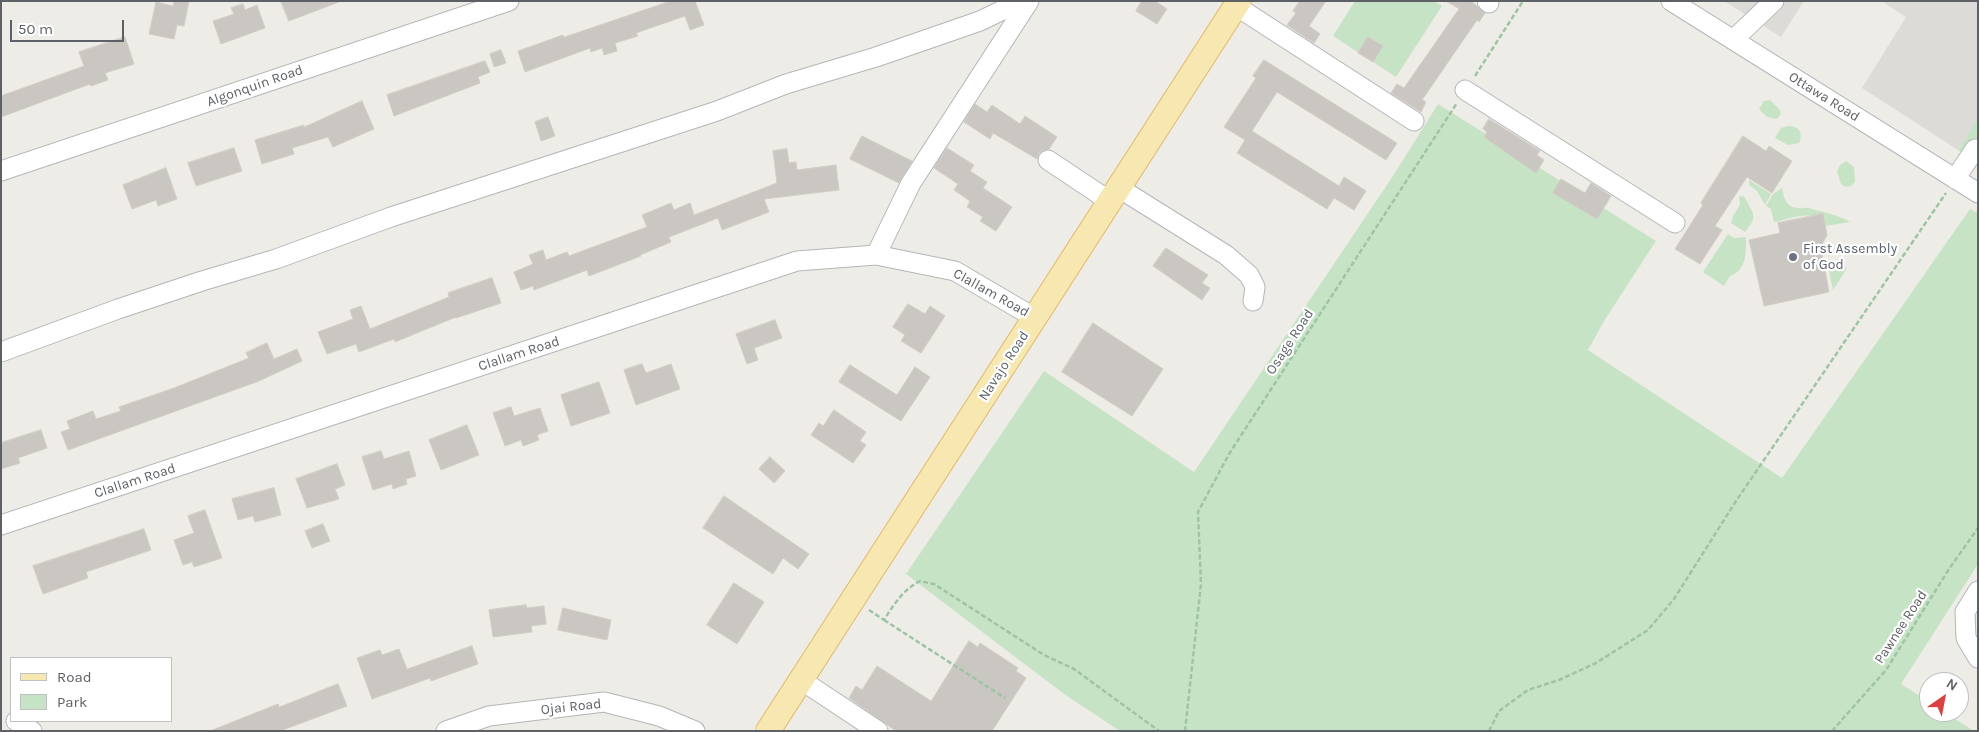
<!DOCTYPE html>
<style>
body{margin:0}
#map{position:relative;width:1979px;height:732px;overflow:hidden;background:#eeece6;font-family:Karla,sans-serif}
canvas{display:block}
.frame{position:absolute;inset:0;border:2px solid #5d6165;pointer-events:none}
.legend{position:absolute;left:10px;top:657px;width:162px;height:65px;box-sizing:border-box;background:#fff;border:1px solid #bec0c1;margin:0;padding:6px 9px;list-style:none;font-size:15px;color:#5d6165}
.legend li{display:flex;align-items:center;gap:10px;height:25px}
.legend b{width:25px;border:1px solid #bec0c1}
.north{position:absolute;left:1919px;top:672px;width:50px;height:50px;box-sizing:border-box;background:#fff;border:1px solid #bec0c1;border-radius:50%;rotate:33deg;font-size:14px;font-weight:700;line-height:20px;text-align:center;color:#5d6165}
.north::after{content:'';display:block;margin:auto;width:18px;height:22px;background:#d94241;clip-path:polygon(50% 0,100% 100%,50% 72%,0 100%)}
.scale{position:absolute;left:10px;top:20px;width:114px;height:22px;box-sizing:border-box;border:2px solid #5d6165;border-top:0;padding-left:6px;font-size:15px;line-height:18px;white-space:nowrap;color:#5d6165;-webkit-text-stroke:4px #fff;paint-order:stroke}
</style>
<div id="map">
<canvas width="1979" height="732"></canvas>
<div class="frame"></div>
<ul class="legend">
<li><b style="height:6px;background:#f7e7b1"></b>Road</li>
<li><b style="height:14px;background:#c7e3c5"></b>Park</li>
</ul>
<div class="north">N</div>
<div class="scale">50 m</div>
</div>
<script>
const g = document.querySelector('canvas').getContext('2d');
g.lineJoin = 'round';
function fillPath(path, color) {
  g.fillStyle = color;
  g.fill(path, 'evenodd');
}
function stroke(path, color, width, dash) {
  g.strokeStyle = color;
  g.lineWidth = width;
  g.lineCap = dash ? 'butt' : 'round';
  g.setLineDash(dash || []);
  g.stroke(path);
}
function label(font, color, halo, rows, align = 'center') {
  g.font = font + ' Karla,sans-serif';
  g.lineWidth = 4.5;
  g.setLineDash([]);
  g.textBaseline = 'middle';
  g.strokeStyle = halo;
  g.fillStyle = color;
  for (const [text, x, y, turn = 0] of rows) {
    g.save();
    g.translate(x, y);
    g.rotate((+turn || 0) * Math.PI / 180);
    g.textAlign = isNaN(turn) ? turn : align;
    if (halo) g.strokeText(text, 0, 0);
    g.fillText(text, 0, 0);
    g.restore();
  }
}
const industrial = new Path2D(`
 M 1724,1 L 1804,1 L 1781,37 Z
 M 1881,1 L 1978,1 L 1978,118 L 1958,150 L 1862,88 L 1906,17 Z`);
const green = new Path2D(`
 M 1355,1 L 1434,1 L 1442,6 L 1396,77 L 1333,36 Z
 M 1770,100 L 1780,110 L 1781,114 L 1777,119 L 1767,117 L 1759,109 L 1764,101 Z
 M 1438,104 L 1656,241 L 1604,321 L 1588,350 L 1782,478 L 1970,209 L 1978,213 L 1978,564 L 1901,684 L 1929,702 L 1929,712 L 1944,712 L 1974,731 L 1120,731 L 1064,694 L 906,574 L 1044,371 L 1194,472 L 1393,176 Z
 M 1978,118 L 1978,163 L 1958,150 Z
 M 1788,126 C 1799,126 1804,133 1799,143 L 1788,145 L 1775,138 L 1781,128 Z
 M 1846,161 L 1854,167 L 1855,182 L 1851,186 L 1845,187 L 1841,184 L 1837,171 L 1840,165 Z
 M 1749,180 L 1771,194 L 1765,205 L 1757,191 L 1749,185 Z
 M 1782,188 C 1784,198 1786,207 1797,208 C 1801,209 1805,207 1809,208 C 1821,212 1840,215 1850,222 L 1825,226 L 1824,220 C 1809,210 1790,219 1774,222 L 1771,209 L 1766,206 L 1773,194 Z
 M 1743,196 C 1747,199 1747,202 1749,206 C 1757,217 1753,222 1745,232 L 1731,223 L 1734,214 L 1740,205 L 1739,197 Z
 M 1728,234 L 1734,238 L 1746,237 C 1746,252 1747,270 1730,276 L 1724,286 L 1703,272 Z
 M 1840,263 L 1846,267 L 1846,270 L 1833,290 L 1828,266 Z`);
const building = new Path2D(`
 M 174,1 L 189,1 L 184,26 L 177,25 L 174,39 L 149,34 L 156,2 L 173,6 Z
 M 281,1 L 339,1 L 339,2 L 289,21 Z
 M 671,1 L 695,1 L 704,25 L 690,30 L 685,16 L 636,33 L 638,36 L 615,43 L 617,51 L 604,55 L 602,48 L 591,52 L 590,48 L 525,72 L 518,51 L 563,35 L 564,37 Z
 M 1142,1 L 1155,1 L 1167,9 L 1157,24 L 1136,11 Z
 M 1300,1 L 1326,1 L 1309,26 L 1320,34 L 1314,43 L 1287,25 L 1296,13 L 1293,11 Z
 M 1446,1 L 1471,1 L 1485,13 L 1479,22 L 1477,20 L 1422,100 L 1426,102 L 1421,112 L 1391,93 L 1397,84 L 1404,88 L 1459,9 Z
 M 243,4 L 245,10 L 257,5 L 265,28 L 221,44 L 213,21 L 234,14 L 231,8 Z
 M 125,37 L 134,64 L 105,73 L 108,80 L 91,86 L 90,84 L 1,117 L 1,96 L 84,66 L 79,52 Z
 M 1368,37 L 1383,46 L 1373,62 L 1358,53 Z
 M 501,50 L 506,63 L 494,67 L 490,54 Z
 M 1264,60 L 1397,143 L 1386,160 L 1277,92 L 1252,131 L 1339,186 L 1344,177 L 1366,191 L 1354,210 L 1334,198 L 1327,209 L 1237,153 L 1245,140 L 1224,127 L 1256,78 L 1253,76 Z
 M 485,61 L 490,72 L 478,77 L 480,83 L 394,116 L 387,95 Z
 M 362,101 L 374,129 L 333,147 L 328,137 L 292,148 L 294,154 L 262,164 L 255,140 L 304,125 L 304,127 Z
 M 975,104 L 987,112 L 992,105 L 1020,124 L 1025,116 L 1057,137 L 1049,149 L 1043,150 L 1039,153 L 1037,159 L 993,133 L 990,139 L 964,122 Z
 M 548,117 L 555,136 L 541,141 L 535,122 Z
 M 1489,119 L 1540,151 L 1537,155 L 1544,160 L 1536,173 L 1484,137 L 1487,132 L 1483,129 Z
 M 862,136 L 912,161 L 899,183 L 850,159 Z
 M 1743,136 L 1766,151 L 1769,146 L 1792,161 L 1772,193 L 1747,177 L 1715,226 L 1722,230 L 1700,264 L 1675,249 L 1703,205 L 1701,203 Z
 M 234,148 L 242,171 L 196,186 L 188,163 Z
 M 947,148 L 974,165 L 970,171 L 987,182 L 983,188 L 1012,207 L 996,231 L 980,221 L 983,217 L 967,207 L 970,201 L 954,190 L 958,184 L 934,168 Z
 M 787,149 L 789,163 L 796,162 L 797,170 L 836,165 L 839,190 L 764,199 L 769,212 L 722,230 L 718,218 L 669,237 L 671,242 L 640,255 L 641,256 L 589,276 L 587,270 L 534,290 L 533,286 L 521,290 L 514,272 L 533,264 L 529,255 L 543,250 L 546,260 L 567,252 L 569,256 L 647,227 L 642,215 L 671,203 L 674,210 L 690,203 L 694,215 L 777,183 L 773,151 Z
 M 166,168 L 177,199 L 158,206 L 156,200 L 132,209 L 123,185 Z
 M 1561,179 L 1585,193 L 1591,183 L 1611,196 L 1597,219 L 1553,193 Z
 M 1823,214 L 1827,235 L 1816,255 L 1822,254 L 1829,292 L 1764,306 L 1749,240 L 1780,233 L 1778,223 Z
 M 1166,248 L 1208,275 L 1202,283 L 1210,288 L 1202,300 L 1153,266 Z
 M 492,278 L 501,303 L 456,318 L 456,317 L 395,342 L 394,339 L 359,352 L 356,344 L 327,354 L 318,332 L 353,319 L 350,310 L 361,306 L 370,329 L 449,297 L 448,293 Z
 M 908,304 L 925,314 L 930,306 L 945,316 L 921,353 L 901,341 L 905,335 L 893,327 Z
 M 775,320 L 782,338 L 754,348 L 758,360 L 747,364 L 736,334 Z
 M 1093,323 L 1163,369 L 1132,416 L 1062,372 Z
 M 267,343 L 274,359 L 297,349 L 302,361 L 259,381 L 68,450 L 61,432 L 70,429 L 67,421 L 93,411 L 96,419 L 121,411 L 119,407 L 174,388 L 249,358 L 246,353 Z
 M 642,364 L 646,373 L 671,364 L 680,389 L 636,405 L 624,370 Z
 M 850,365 L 897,395 L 915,367 L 930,377 L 901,421 L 839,382 Z
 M 599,382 L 610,413 L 571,426 L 561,395 Z
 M 511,407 L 514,416 L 540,408 L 548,431 L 537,435 L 539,440 L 523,446 L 521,440 L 505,446 L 493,413 Z
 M 834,410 L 866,432 L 860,441 L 866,445 L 853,463 L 811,435 L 819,423 L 823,426 Z
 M 467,425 L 479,455 L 441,470 L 429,440 Z
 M 41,430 L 47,448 L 18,458 L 20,463 L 1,469 L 1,443 Z
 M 381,451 L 384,459 L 409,451 L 416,476 L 406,479 L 407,484 L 393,489 L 392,484 L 373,490 L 362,457 Z
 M 770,457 L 785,471 L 774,483 L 759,469 Z
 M 337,464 L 345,485 L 335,489 L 339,499 L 307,508 L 296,479 Z
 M 274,488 L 281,515 L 255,522 L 253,516 L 238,520 L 232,499 Z
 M 724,496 L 809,554 L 798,569 L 783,558 L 773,574 L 703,528 Z
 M 205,510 L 222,558 L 194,567 L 192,562 L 183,565 L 174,540 L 194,533 L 188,516 Z
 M 323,524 L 330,541 L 312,548 L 305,531 Z
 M 144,529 L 151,550 L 86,572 L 88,578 L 43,594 L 33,566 Z
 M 734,583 L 764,602 L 737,644 L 707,625 Z
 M 526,605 L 527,608 L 544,606 L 546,624 L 531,626 L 532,632 L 493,637 L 489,610 Z
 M 563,608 L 611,620 L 607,640 L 558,630 Z
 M 969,641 L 978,647 L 980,643 L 1018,668 L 1016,671 L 1026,678 L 992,731 L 896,731 L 849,698 L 856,686 L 862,690 L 877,666 L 931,701 Z
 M 472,646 L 478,664 L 431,681 L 430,678 L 372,699 L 357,658 L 380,650 L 382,655 L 399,649 L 407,669 Z
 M 338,684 L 347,706 L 280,731 L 210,731 L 278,704 L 279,707 Z`);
const path = new Path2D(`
 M 1475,76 L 1523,1
 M 869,610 L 884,620 C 894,604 903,590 920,581 L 934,584 L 1044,655 L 1074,669 L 1159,731
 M 884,620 L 1005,698
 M 1185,731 L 1201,584 L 1198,512 L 1229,454 L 1457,103
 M 1489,731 L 1499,711 L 1528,690 L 1559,680 L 1596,663 L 1648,630 L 1674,599 L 1736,501 L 1946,193
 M 1832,731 L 1886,670 L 1949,569 L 1978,528`);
const minor = new Path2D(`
 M 1487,1 L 1489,3
 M 1671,1 L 1978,193
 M 1236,6 L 1414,121
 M 1733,40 L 1774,1
 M 1465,90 L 1675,223
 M 1048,160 L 1111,202
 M 1,171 L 509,1
 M 1955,179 L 1975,149
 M 1119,188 L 1226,255 L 1249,275 L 1255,287 L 1253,301
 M 876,255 L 911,183 L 1029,1
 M 1,352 L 118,309 L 202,281 L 276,259 L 391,217 L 717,111 L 786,84 L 876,57 L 980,21 L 1009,7 L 1027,4
 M 1,525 L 797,261 L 876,255 L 955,271 L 1035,318
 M 1978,591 L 1965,612 L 1966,638 L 1978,658
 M 801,680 L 878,731
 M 16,721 L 32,731
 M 446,731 L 489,716 L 604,702 L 659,716 L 695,731`);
const major = new Path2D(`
 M 768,731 L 1239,1`);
const markers = [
 [1793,257,5,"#6b7280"]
];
const streetNames = [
 ["Algonquin Road",255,86,-19],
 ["Ottawa Road",1824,97,32],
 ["Clallam Road",991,293,29],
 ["Osage Road",1290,342,-57],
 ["Clallam Road",519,354,-18],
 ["Navajo Road",1004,366,-57],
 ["Clallam Road",135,481,-18],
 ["Pawnee Road",1901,627,-57],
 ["Ojai Road",571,707,-6]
];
const worshipNames = [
 ["First Assembly",1803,249],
 ["of God",1803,265]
];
fillPath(industrial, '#dddbd8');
fillPath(green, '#c7e3c5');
fillPath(building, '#cac7c2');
stroke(building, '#d2cdc5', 1);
stroke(minor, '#b3b6b9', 21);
stroke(major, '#e4b969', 26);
stroke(path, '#9ec4a6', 2.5, [5, 2.5]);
stroke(minor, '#fff', 19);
stroke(major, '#f7e7b1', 24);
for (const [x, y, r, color] of markers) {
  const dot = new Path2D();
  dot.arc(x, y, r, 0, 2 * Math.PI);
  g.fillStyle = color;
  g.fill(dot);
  stroke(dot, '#fff', 2);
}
label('14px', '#5d6165', '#fff', streetNames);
label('14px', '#5b616d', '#fff', worshipNames, 'left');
</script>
